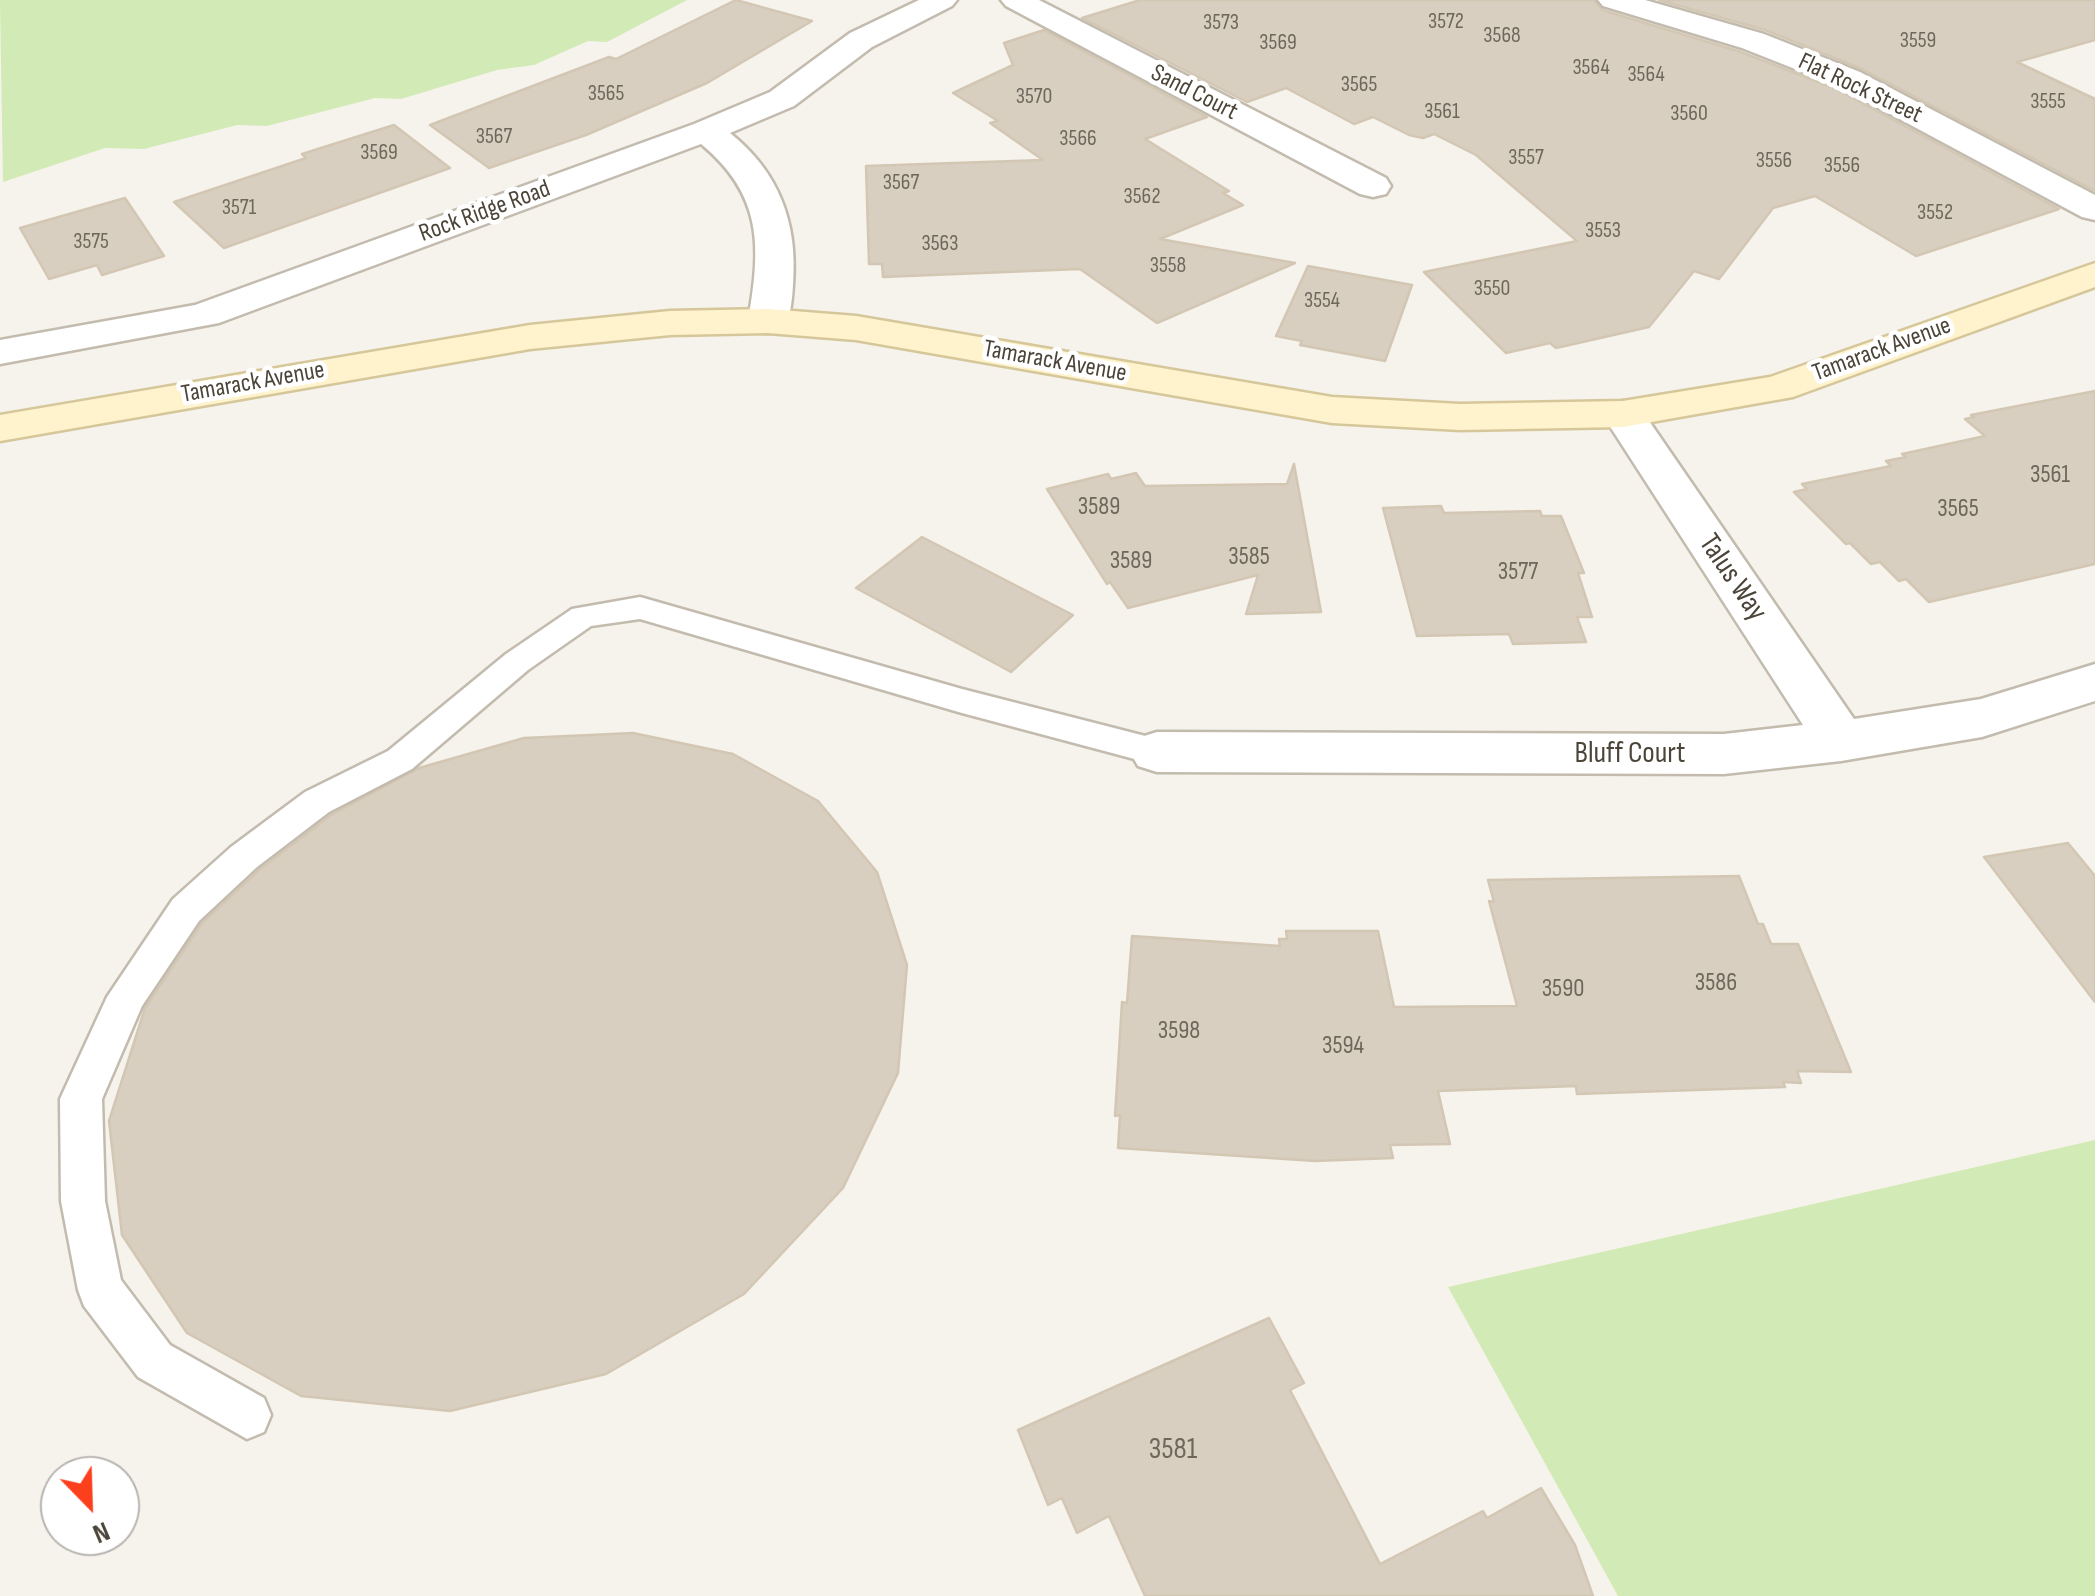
<!DOCTYPE html>
<style>
body{margin:0}
#map{position:relative;width:2095px;height:1596px;overflow:hidden;background:#f6f3ec;font-family:"Sofia Sans Condensed",sans-serif}
canvas{display:block}
.north{position:absolute;left:40px;top:1456px;width:100px;height:100px;box-sizing:border-box;background:#fff;border:2px solid #b7b4b0;border-radius:50%;rotate:157deg;font-size:28px;font-weight:700;line-height:40px;text-align:center;color:#4b4439}
.north::after{content:'';display:block;margin:auto;width:35px;height:45px;background:#fc3f1d;clip-path:polygon(50% 0,100% 100%,50% 72%,0 100%)}
</style>
<div id="map">
<canvas width="2095" height="1596"></canvas>
<div class="north">N</div>
</div>
<script>
const g = document.querySelector('canvas').getContext('2d');
g.lineJoin = 'round';
function fillPath(path, color) {
  g.fillStyle = color;
  g.fill(path, 'evenodd');
}
function stroke(path, color, width, dash) {
  g.strokeStyle = color;
  g.lineWidth = width;
  g.lineCap = dash ? 'butt' : 'round';
  g.setLineDash(dash || []);
  g.stroke(path);
}
function label(font, color, halo, rows, align = 'center') {
  g.font = font + ' "Sofia Sans Condensed",sans-serif';
  g.lineWidth = 9;
  g.setLineDash([]);
  g.textBaseline = 'middle';
  g.strokeStyle = halo;
  g.fillStyle = color;
  for (const [text, x, y, turn = 0] of rows) {
    g.save();
    g.translate(x, y);
    g.rotate((+turn || 0) * Math.PI / 180);
    g.textAlign = isNaN(turn) ? turn : align;
    if (halo) g.strokeText(text, 0, 0);
    g.fillText(text, 0, 0);
    g.restore();
  }
}
const green = new Path2D(`
 M 0,0 L 687,0 L 607,42 L 588,41 L 534,65 L 497,70 L 401,99 L 375,98 L 267,126 L 237,125 L 144,149 L 105,148 L 3,182 Z
 M 2095,1140 L 2095,1596 L 1618,1596 L 1448,1287 Z`);
const building = new Path2D(`
 M 736,0 L 812,21 L 707,83 L 586,135 L 489,168 L 430,125 L 609,57 L 616,59 Z
 M 1140,0 L 1594,0 L 1602,10 L 1741,52 L 1836,89 L 2059,209 L 1916,256 L 1815,196 L 1773,208 L 1719,279 L 1694,271 L 1649,327 L 1556,348 L 1550,343 L 1506,353 L 1424,272 L 1577,241 L 1476,155 L 1434,134 L 1423,138 L 1409,135 L 1373,117 L 1354,124 L 1286,88 L 1247,102 L 1082,18 Z
 M 1659,0 L 2095,0 L 2095,40 L 2017,62 L 2095,99 L 2095,191 L 1862,69 L 1765,30 Z
 M 1044,30 L 1207,117 L 1145,139 L 1229,191 L 1223,193 L 1243,205 L 1160,239 L 1295,263 L 1157,323 L 1080,269 L 883,277 L 882,264 L 869,264 L 866,166 L 1043,160 L 990,123 L 998,121 L 953,93 L 1013,65 L 1004,43 Z
 M 394,125 L 450,168 L 224,248 L 174,202 L 306,158 L 302,154 Z
 M 125,198 L 164,256 L 102,275 L 97,265 L 49,279 L 20,228 Z
 M 1308,266 L 1412,285 L 1385,361 L 1300,345 L 1302,341 L 1276,336 Z
 M 2095,391 L 2095,564 L 1929,602 L 1906,579 L 1899,581 L 1880,562 L 1871,564 L 1850,543 L 1846,544 L 1794,492 L 1807,489 L 1802,484 L 1891,466 L 1886,461 L 1906,457 L 1902,454 L 1985,436 L 1965,419 L 1974,417 L 1971,415 Z
 M 1294,464 L 1321,612 L 1246,614 L 1258,575 L 1128,608 L 1110,582 L 1107,584 L 1047,489 L 1108,474 L 1111,479 L 1136,473 L 1145,486 L 1287,484 Z
 M 1441,506 L 1444,513 L 1540,511 L 1542,516 L 1561,516 L 1584,573 L 1578,573 L 1592,617 L 1577,617 L 1586,642 L 1513,644 L 1509,634 L 1417,636 L 1383,508 Z
 M 922,537 L 1073,615 L 1011,672 L 856,588 Z
 M 633,733 L 733,754 L 818,801 L 877,872 L 907,965 L 898,1073 L 843,1188 L 744,1294 L 606,1374 L 450,1411 L 301,1396 L 187,1333 L 122,1235 L 109,1121 L 145,1008 L 202,923 L 259,870 L 331,815 L 419,768 L 524,738 Z
 M 2068,843 L 2095,876 L 2095,1002 L 1984,857 Z
 M 1739,876 L 1758,924 L 1763,924 L 1771,944 L 1798,944 L 1851,1072 L 1797,1071 L 1801,1083 L 1783,1082 L 1785,1087 L 1577,1094 L 1576,1086 L 1438,1091 L 1450,1144 L 1390,1145 L 1393,1158 L 1315,1161 L 1118,1148 L 1120,1115 L 1115,1116 L 1122,1002 L 1127,1003 L 1132,936 L 1280,946 L 1279,939 L 1287,939 L 1286,931 L 1378,931 L 1394,1007 L 1517,1006 L 1489,901 L 1494,902 L 1488,880 Z
 M 1269,1318 L 1304,1383 L 1290,1390 L 1380,1564 L 1483,1511 L 1487,1518 L 1541,1488 L 1575,1545 L 1593,1596 L 1145,1596 L 1109,1516 L 1077,1533 L 1062,1498 L 1048,1505 L 1018,1430 Z`);
const service = new Path2D(`
 M 640,597 L 962,689 L 1157,739 L 1169,743 L 1174,752 L 1169,761 L 1157,765 L 962,713 L 640,619 L 591,626 L 528,670 L 412,769 L 329,812 L 257,867 L 199,921 L 142,1006 L 102,1099 L 105,1201 L 121,1280 L 170,1345 L 264,1398 L 271,1415 L 264,1432 L 247,1439 L 138,1377 L 84,1306 L 78,1290 L 61,1201 L 60,1099 L 107,997 L 173,899 L 231,847 L 305,792 L 388,751 L 506,654 L 572,609 Z`);
const minor = new Path2D(`
 M 919,0 L 957,0 L 952,6 L 872,47 L 794,106 L 730,133 C 779,172 798,223 793,285 C 792,300 791,317 782,329 L 768,333 L 754,329 L 748,321 C 761,247 763,195 701,144 L 219,323 L 0,364 L 0,340 L 195,305 L 694,124 L 770,92 L 850,33 Z
 M 1001,0 L 1039,0 L 1386,178 L 1391,186 L 1386,194 L 1373,197 L 1360,194 L 1006,6 Z
 M 1598,0 L 1645,0 L 1764,34 L 1860,72 L 2095,195 L 2095,220 L 2082,217 L 1838,86 L 1742,48 L 1603,6 Z
 M 1623,401 L 1638,405 L 1854,719 L 1981,699 L 2095,664 L 2095,701 L 1982,737 L 1841,761 L 1724,774 L 1157,772 L 1138,766 L 1130,752 L 1138,738 L 1157,732 L 1724,734 L 1803,725 L 1602,414 L 1608,405 Z`);
const secondary = new Path2D(`
 M 2095,263 L 2095,287 L 1793,397 L 1623,427 L 1460,430 L 1332,423 L 856,340 L 768,333 L 670,335 L 530,349 L 0,441 L 0,415 L 530,325 L 670,311 L 768,309 L 856,316 L 1332,397 L 1460,404 L 1623,401 L 1770,377 Z`);
const farNumbernames = [
 ["3572",1446,22],
 ["3573",1221,23],
 ["3568",1502,36],
 ["3559",1918,41],
 ["3569",1278,43],
 ["3564",1591,68],
 ["3564",1646,75],
 ["3565",1359,85],
 ["3565",606,94],
 ["3570",1034,97],
 ["3555",2048,102],
 ["3561",1442,112],
 ["3560",1689,114],
 ["3567",494,137],
 ["3566",1078,139],
 ["3569",379,153],
 ["3557",1526,158],
 ["3556",1774,161],
 ["3556",1842,166],
 ["3567",901,183],
 ["3562",1142,197],
 ["3571",239,208],
 ["3552",1935,213],
 ["3553",1603,231],
 ["3575",91,242],
 ["3563",940,244],
 ["3558",1168,266],
 ["3550",1492,289],
 ["3554",1322,301]
];
const farStreetnames = [
 ["Flat Rock Street",1860,89,25],
 ["Sand Court",1194,93,27],
 ["Rock Ridge Road",485,212,-20],
 ["Tamarack Avenue",1882,350,-20],
 ["Tamarack Avenue",1055,362,10],
 ["Tamarack Avenue",253,383,-10]
];
const numberNames = [
 ["3561",2050,476],
 ["3589",1099,508],
 ["3565",1958,510],
 ["3585",1249,558],
 ["3589",1131,562],
 ["3577",1518,573],
 ["3586",1716,984],
 ["3590",1563,990],
 ["3598",1179,1032],
 ["3594",1343,1047]
];
const streetNames = [
 ["Talus Way",1732,578,56],
 ["Bluff Court",1630,754]
];
const nearNumbernames = [
 ["3581",1173,1450]
];
fillPath(green, '#d2eab5');
fillPath(building, '#d8cfc1');
stroke(building, '#d3c7b4', 2.5);
stroke(service, '#c2bbae', 5);
stroke(minor, '#c2bbae', 5);
stroke(secondary, '#d6c79b', 5);
fillPath(service, '#fff');
fillPath(minor, '#fff');
fillPath(secondary, '#fff3cd');
label('22px', '#6e675b', null, farNumbernames);
label('25px', '#4b4439', '#fff', farStreetnames);
label('25px', '#6e675b', null, numberNames);
label('30px', '#4b4439', '#fff', streetNames);
label('30px', '#6e675b', null, nearNumbernames);
</script>
